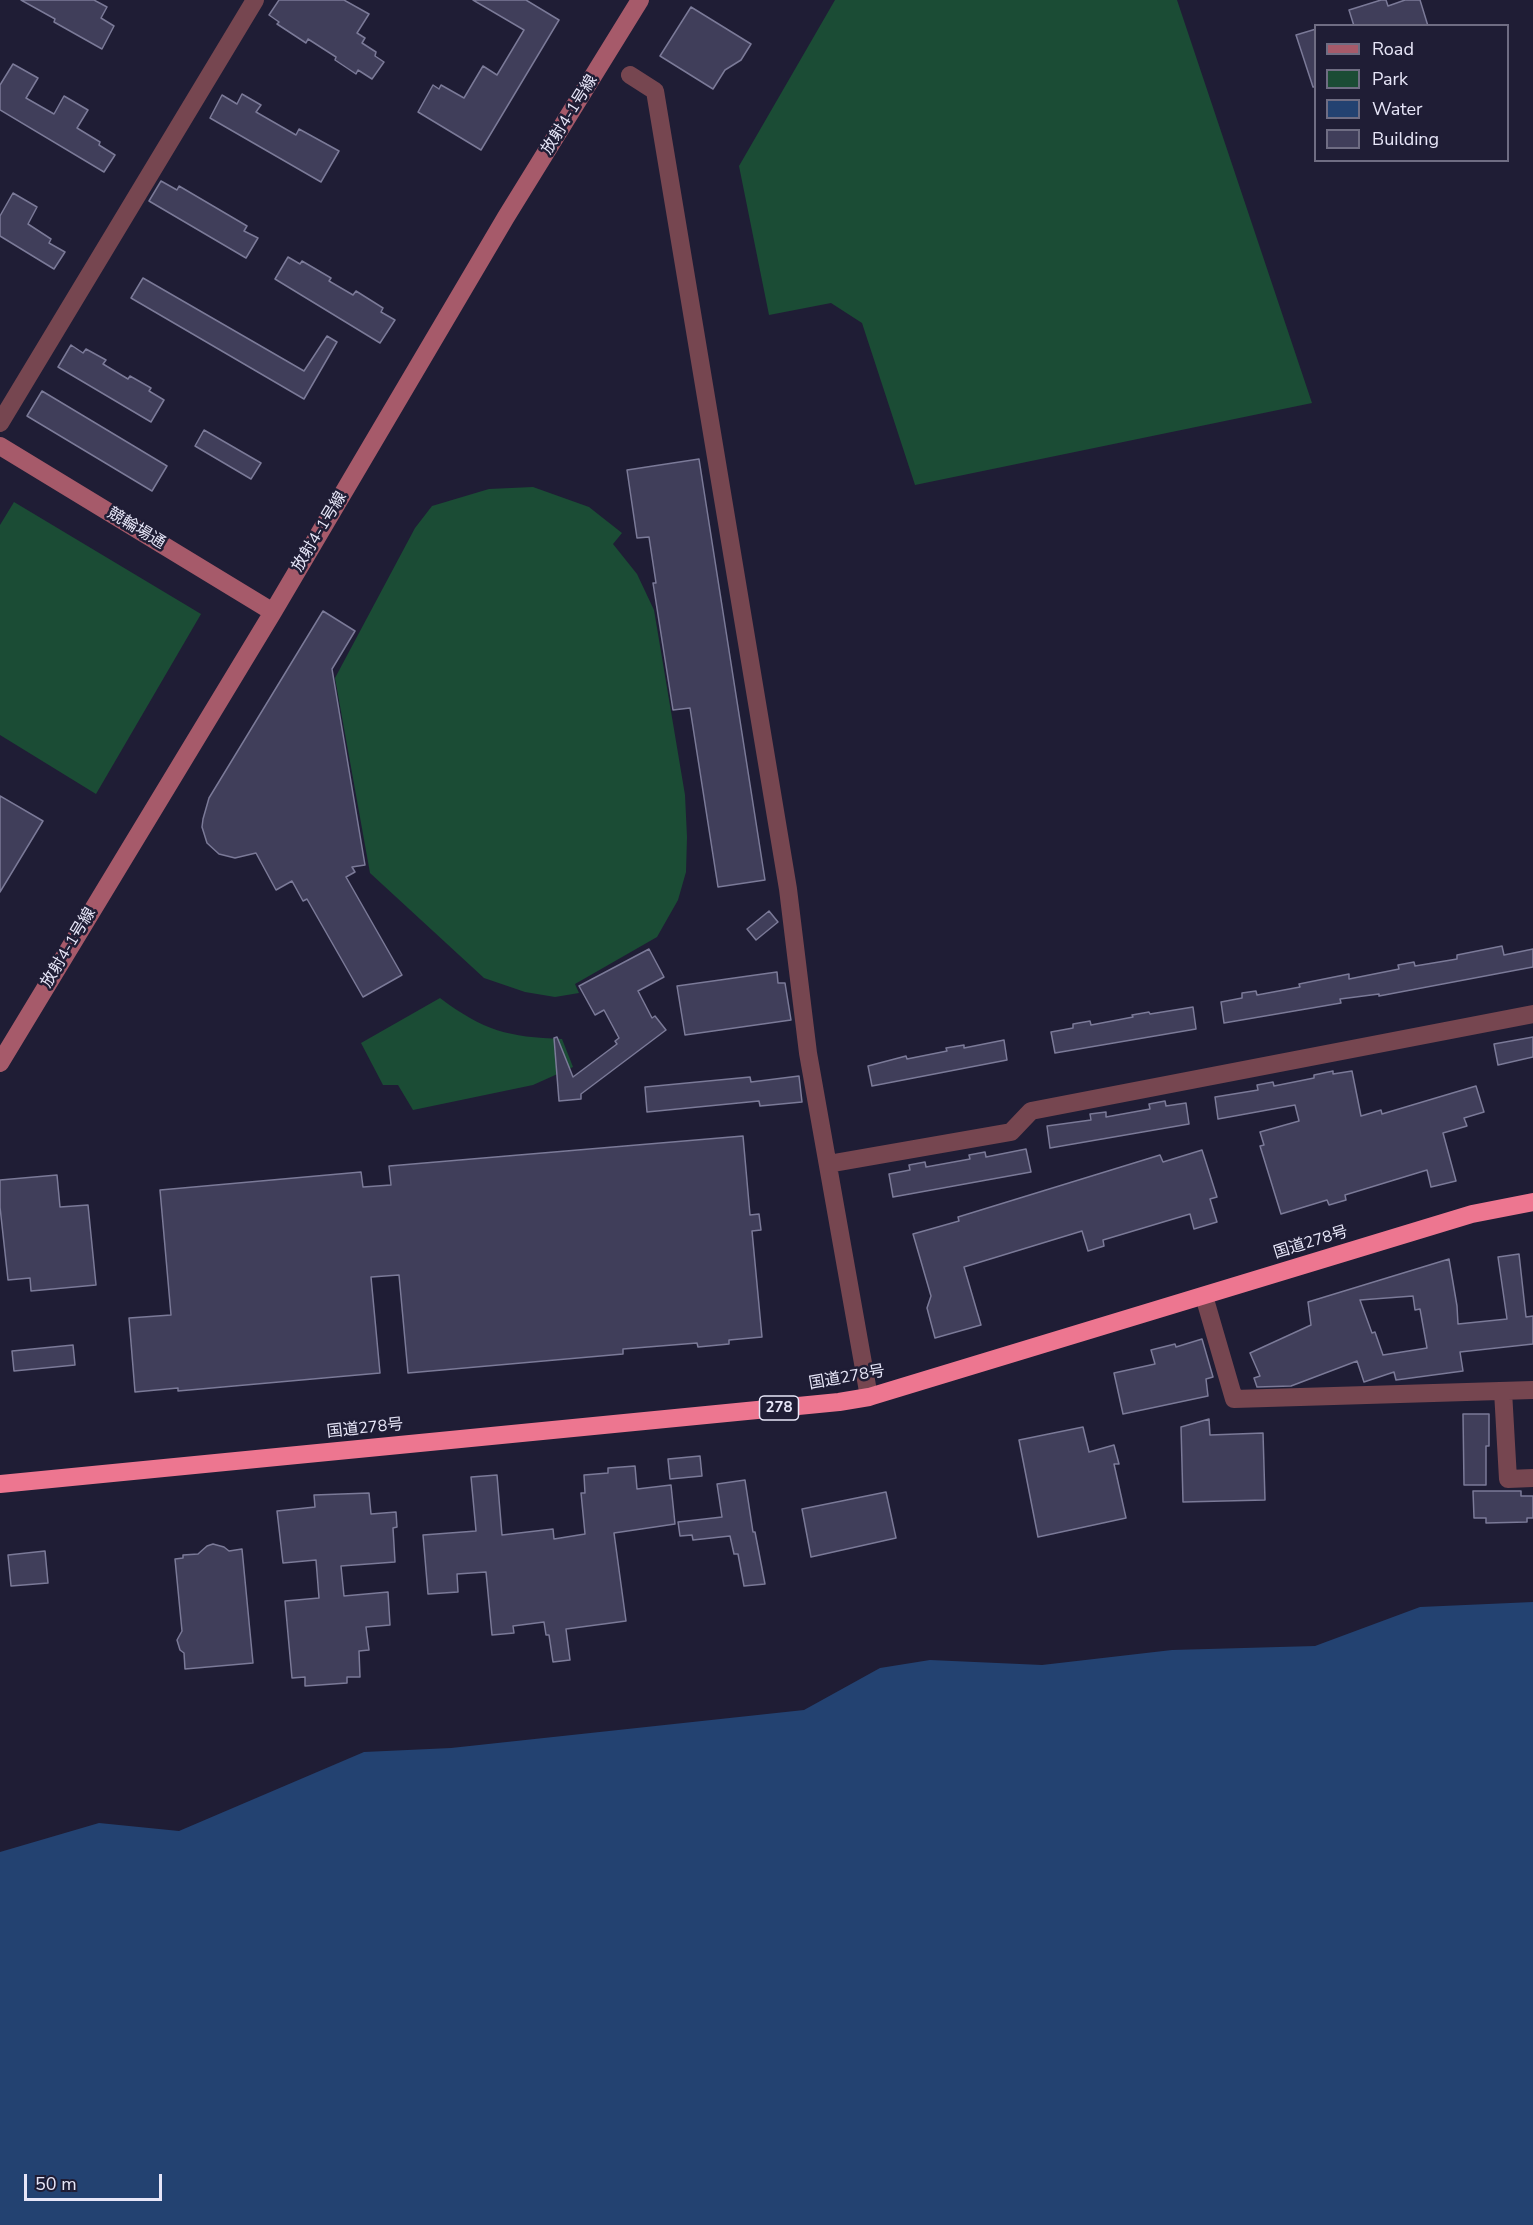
<!DOCTYPE html>
<meta charset="utf-8">
<style>
body{margin:0}
#map{position:relative;width:1533px;height:2225px;overflow:hidden;background:#1f1d35;font-family:"Nunito Sans",sans-serif}
canvas{display:block}
.legend{position:absolute;left:1314px;top:24px;width:195px;height:138px;box-sizing:border-box;background:#1f1d35;border:2px solid #6f6d83;margin:0;padding:8px 10px;list-style:none;font-size:18px;color:#e7e6f8}
.legend li{display:flex;align-items:center;gap:12px;height:30px}
.legend b{width:30px;border:2px solid #6f6d83}
.scale{position:absolute;left:24px;top:2174px;width:138px;height:27px;box-sizing:border-box;border:3px solid #e7e6f8;border-top:0;padding-left:8px;font-size:18px;line-height:21px;white-space:nowrap;color:#e7e6f8;-webkit-text-stroke:4px #1f1d35;paint-order:stroke}
</style>
<div id="map">
<canvas width="1533" height="2225"></canvas>
<ul class="legend">
<li><b style="height:8px;background:#a65a6a"></b>Road</li>
<li><b style="height:16px;background:#1b4c35"></b>Park</li>
<li><b style="height:16px;background:#234271"></b>Water</li>
<li><b style="height:16px;background:#403e5a"></b>Building</li>
</ul>
<div class="scale">50 m</div>
</div>
<script>
const g = document.querySelector('canvas').getContext('2d');
g.lineJoin = 'round';
function fillPath(path, color) {
  g.fillStyle = color;
  g.fill(path, 'evenodd');
}
function stroke(path, color, width, dash) {
  g.strokeStyle = color;
  g.lineWidth = width;
  g.lineCap = dash ? 'butt' : 'round';
  g.setLineDash(dash || []);
  g.stroke(path);
}
function label(font, color, halo, rows, align = 'center') {
  g.font = font + ' "Nunito Sans","Noto Sans JP",sans-serif';
  g.lineWidth = 5;
  g.setLineDash([]);
  g.textBaseline = 'middle';
  g.strokeStyle = halo;
  g.fillStyle = color;
  for (const [text, x, y, turn = 0] of rows) {
    g.save();
    g.translate(x, y);
    g.rotate((+turn || 0) * Math.PI / 180);
    g.textAlign = isNaN(turn) ? turn : align;
    if (halo) g.strokeText(text, 0, 0);
    g.fillText(text, 0, 0);
    g.restore();
  }
}
const green = new Path2D(`
 M 835,0 L 1177,0 L 1312,403 L 915,485 L 862,323 L 831,303 L 769,315 L 739,166 Z
 M 533,487 L 589,507 L 622,533 L 613,544 L 637,574 L 654,610 L 685,795 L 687,837 L 686,872 L 678,900 L 657,937 L 575,984 L 579,993 L 555,997 L 525,992 L 484,978 L 370,873 L 335,678 L 415,528 L 432,506 L 489,489 Z
 M 14,502 L 201,614 L 96,794 L 0,735 L 0,525 Z
 M 440,998 C 484,1031 508,1037 562,1039 L 573,1067 L 533,1085 L 413,1110 L 398,1085 L 383,1085 L 361,1043 Z`);
const water = new Path2D(`
 M 1533,1602 L 1533,2225 L 0,2225 L 0,1852 L 99,1823 L 179,1831 L 364,1752 L 451,1748 L 804,1710 L 880,1668 L 930,1660 L 1042,1665 L 1172,1650 L 1315,1646 L 1420,1607 Z`);
const building = new Path2D(`
 M 21,0 L 94,0 L 107,7 L 101,18 L 114,26 L 102,49 L 54,22 L 55,19 Z
 M 279,0 L 344,0 L 369,14 L 357,33 L 365,38 L 362,43 L 376,52 L 375,56 L 384,62 L 372,79 L 358,70 L 356,74 L 335,60 L 336,57 L 308,39 L 306,43 L 277,24 L 279,22 L 269,15 Z
 M 473,0 L 526,0 L 559,20 L 481,150 L 418,112 L 433,85 L 439,89 L 441,85 L 464,98 L 483,66 L 497,75 L 524,30 Z
 M 1381,0 L 1386,0 L 1388,6 L 1405,0 L 1420,0 L 1428,26 L 1354,26 L 1349,10 Z
 M 691,7 L 751,44 L 741,60 L 725,70 L 713,89 L 660,56 Z
 M 1316,29 L 1316,87 L 1313,87 L 1296,35 Z
 M 13,64 L 38,78 L 26,98 L 54,114 L 64,96 L 88,110 L 77,128 L 100,142 L 99,145 L 115,155 L 104,172 L 0,110 L 0,85 Z
 M 242,94 L 261,105 L 256,112 L 296,135 L 299,129 L 339,151 L 321,182 L 210,118 L 222,95 L 237,104 Z
 M 161,181 L 177,190 L 179,186 L 247,226 L 244,231 L 258,238 L 246,258 L 149,201 Z
 M 13,193 L 37,207 L 28,224 L 51,239 L 49,243 L 65,252 L 54,269 L 0,236 L 0,216 Z
 M 288,257 L 300,264 L 302,261 L 331,278 L 329,281 L 353,295 L 356,291 L 383,308 L 381,312 L 395,320 L 380,343 L 275,279 Z
 M 143,278 L 304,371 L 327,336 L 337,342 L 304,399 L 131,298 Z
 M 71,345 L 83,353 L 86,349 L 106,360 L 103,364 L 128,379 L 130,376 L 151,388 L 149,391 L 164,400 L 151,422 L 58,367 Z
 M 42,391 L 167,466 L 152,491 L 27,416 Z
 M 204,430 L 261,463 L 251,479 L 195,446 Z
 M 699,459 L 765,880 L 718,887 L 690,708 L 673,710 L 653,583 L 656,583 L 649,537 L 637,538 L 627,470 Z
 M 323,611 L 355,631 L 332,669 L 365,865 L 352,867 L 355,872 L 346,877 L 402,975 L 363,997 L 307,899 L 303,901 L 292,881 L 276,890 L 256,853 L 235,858 L 219,854 L 207,843 L 202,827 L 203,819 L 209,798 Z
 M 0,796 L 43,821 L 0,892 Z
 M 769,911 L 778,922 L 756,940 L 747,929 Z
 M 1502,946 L 1504,955 L 1533,949 L 1533,967 L 1379,996 L 1379,994 L 1340,999 L 1341,1003 L 1224,1023 L 1221,1002 L 1242,998 L 1242,993 L 1256,991 L 1257,995 L 1300,987 L 1299,984 L 1349,974 L 1349,979 L 1399,969 L 1398,965 L 1414,962 L 1415,966 L 1457,959 L 1457,955 Z
 M 649,949 L 664,977 L 638,991 L 652,1018 L 655,1016 L 666,1030 L 581,1094 L 581,1099 L 559,1101 L 554,1038 L 557,1037 L 573,1077 L 617,1044 L 615,1041 L 619,1038 L 604,1010 L 595,1015 L 579,986 Z
 M 777,972 L 778,983 L 785,983 L 791,1020 L 685,1035 L 677,986 Z
 M 1193,1007 L 1196,1029 L 1055,1053 L 1051,1032 L 1073,1028 L 1073,1024 L 1090,1021 L 1091,1025 L 1133,1017 L 1132,1015 L 1149,1012 L 1150,1014 Z
 M 1533,1037 L 1533,1057 L 1498,1065 L 1494,1044 Z
 M 1004,1040 L 1007,1060 L 872,1086 L 868,1066 L 906,1056 L 907,1059 L 947,1051 L 946,1048 L 964,1045 L 964,1048 Z
 M 1333,1071 L 1333,1074 L 1352,1071 L 1361,1116 L 1381,1110 L 1382,1114 L 1476,1086 L 1484,1112 L 1464,1118 L 1467,1126 L 1443,1133 L 1456,1181 L 1431,1187 L 1427,1170 L 1345,1195 L 1346,1200 L 1329,1205 L 1327,1200 L 1281,1214 L 1260,1146 L 1264,1145 L 1260,1132 L 1299,1121 L 1295,1105 L 1218,1119 L 1215,1097 L 1258,1090 L 1257,1085 L 1273,1082 L 1274,1086 L 1314,1078 L 1314,1075 Z
 M 799,1076 L 802,1102 L 760,1106 L 759,1101 L 647,1112 L 645,1087 L 750,1077 L 751,1082 Z
 M 1165,1101 L 1166,1106 L 1186,1103 L 1189,1124 L 1050,1148 L 1047,1126 L 1091,1120 L 1090,1114 L 1106,1112 L 1106,1117 L 1150,1109 L 1149,1104 Z
 M 743,1136 L 750,1215 L 759,1214 L 761,1230 L 752,1231 L 762,1337 L 729,1340 L 729,1344 L 698,1347 L 697,1343 L 623,1349 L 623,1354 L 408,1373 L 399,1275 L 371,1277 L 380,1373 L 178,1391 L 178,1388 L 135,1392 L 129,1318 L 171,1315 L 160,1190 L 361,1172 L 363,1187 L 391,1185 L 389,1166 Z
 M 1026,1149 L 1031,1172 L 893,1197 L 889,1174 L 910,1170 L 909,1165 L 925,1162 L 926,1167 L 970,1159 L 969,1155 L 985,1152 L 986,1157 Z
 M 1202,1150 L 1217,1197 L 1210,1199 L 1217,1222 L 1194,1229 L 1190,1214 L 1103,1240 L 1104,1246 L 1088,1251 L 1082,1231 L 964,1267 L 981,1325 L 935,1338 L 927,1308 L 931,1296 L 913,1234 L 959,1221 L 958,1217 L 1160,1155 L 1163,1162 Z
 M 57,1175 L 60,1207 L 88,1205 L 96,1285 L 31,1291 L 30,1278 L 8,1280 L 0,1207 L 0,1180 Z
 M 1519,1254 L 1526,1317 L 1533,1316 L 1533,1344 L 1460,1352 L 1463,1371 L 1396,1380 L 1394,1372 L 1364,1382 L 1357,1361 L 1291,1386 L 1257,1387 L 1254,1378 L 1260,1376 L 1250,1353 L 1311,1325 L 1308,1302 L 1449,1259 L 1457,1306 L 1458,1324 L 1507,1319 L 1498,1257 ZM 1413,1296 L 1415,1310 L 1420,1309 L 1427,1348 L 1383,1355 L 1375,1332 L 1372,1333 L 1360,1300 Z
 M 1202,1339 L 1213,1377 L 1206,1379 L 1208,1396 L 1123,1414 L 1114,1373 L 1155,1364 L 1151,1350 L 1175,1344 L 1176,1347 Z
 M 73,1345 L 75,1365 L 14,1371 L 12,1351 Z
 M 1463,1414 L 1489,1414 L 1489,1446 L 1486,1446 L 1486,1485 L 1464,1485 Z
 M 1209,1419 L 1210,1435 L 1263,1433 L 1265,1500 L 1183,1502 L 1181,1427 Z
 M 1083,1427 L 1089,1452 L 1114,1445 L 1119,1464 L 1114,1464 L 1126,1518 L 1038,1537 L 1019,1440 Z
 M 700,1456 L 702,1476 L 670,1479 L 668,1459 Z
 M 635,1466 L 637,1489 L 671,1485 L 675,1524 L 614,1533 L 626,1621 L 566,1629 L 570,1660 L 553,1662 L 549,1635 L 546,1635 L 544,1622 L 513,1626 L 514,1633 L 492,1635 L 486,1572 L 457,1574 L 458,1592 L 428,1594 L 423,1535 L 476,1531 L 471,1477 L 497,1475 L 502,1535 L 553,1529 L 554,1539 L 585,1534 L 581,1493 L 585,1493 L 584,1475 L 608,1473 L 608,1468 Z
 M 745,1480 L 753,1532 L 755,1532 L 765,1584 L 744,1586 L 738,1554 L 734,1554 L 730,1536 L 693,1540 L 692,1535 L 680,1536 L 678,1522 L 722,1517 L 717,1484 Z
 M 1473,1491 L 1521,1491 L 1521,1496 L 1533,1496 L 1533,1518 L 1527,1518 L 1527,1522 L 1486,1523 L 1486,1518 L 1474,1518 Z
 M 886,1492 L 896,1538 L 811,1557 L 802,1509 Z
 M 369,1493 L 371,1514 L 396,1512 L 397,1527 L 393,1528 L 395,1562 L 341,1566 L 344,1596 L 388,1592 L 390,1625 L 366,1627 L 369,1650 L 359,1651 L 360,1677 L 347,1677 L 347,1683 L 305,1686 L 305,1677 L 292,1678 L 285,1601 L 319,1598 L 316,1560 L 283,1563 L 277,1511 L 315,1507 L 314,1495 Z
 M 213,1544 L 224,1547 L 229,1551 L 242,1549 L 253,1663 L 185,1669 L 184,1653 L 180,1650 L 177,1640 L 182,1631 L 175,1559 L 183,1558 L 183,1555 L 198,1554 L 207,1546 Z
 M 45,1551 L 48,1583 L 11,1586 L 8,1555 Z`);
const street = new Path2D(`
 M 630,75 L 655,91 L 788,889 L 808,1053 L 869,1397
 M 0,423 L 255,0
 M 828,1164 L 1011,1132 L 1031,1111 L 1533,1014
 M 1204,1296 L 1234,1399 L 1533,1390
 M 1503,1391 L 1508,1479 L 1533,1478`);
const secondary = new Path2D(`
 M 0,446 L 273,612
 M 0,1063 L 273,612 L 506,217 L 640,0`);
const highway = new Path2D(`
 M 0,1484 L 839,1402 L 869,1397 L 1472,1214 L 1533,1202`);
const shields = [
 [779,1408,39]
];
const shieldNames = [
 ["278",779,1408]
];
const streetNames = [
 ["放射4-1号線",570,115,-58],
 ["競輪場通",136,529,31],
 ["放射4-1号線",320,532,-59],
 ["放射4-1号線",69,948,-59],
 ["国道278号",1311,1243,-17],
 ["国道278号",847,1378,-10],
 ["国道278号",365,1429,-6]
];
fillPath(green, '#1b4c35');
fillPath(water, '#234271');
fillPath(building, '#403e5a');
stroke(building, '#7b7a98', 1.5);
stroke(street, '#764650', 18);
stroke(secondary, '#a65a6a', 18);
stroke(highway, '#ed7690', 18);
for (const [x, y, w] of shields) {
  const box = new Path2D();
  box.roundRect(x - w / 2, y - 12, w, 24, 4.5);
  g.fillStyle = '#1f1d35';
  g.fill(box);
  stroke(box, '#e7e6f8', 1.5);
}
label('bold 15px', '#e7e6f8', null, shieldNames);
label('16px', '#e7e6f8', '#1f1d35', streetNames);
</script>
